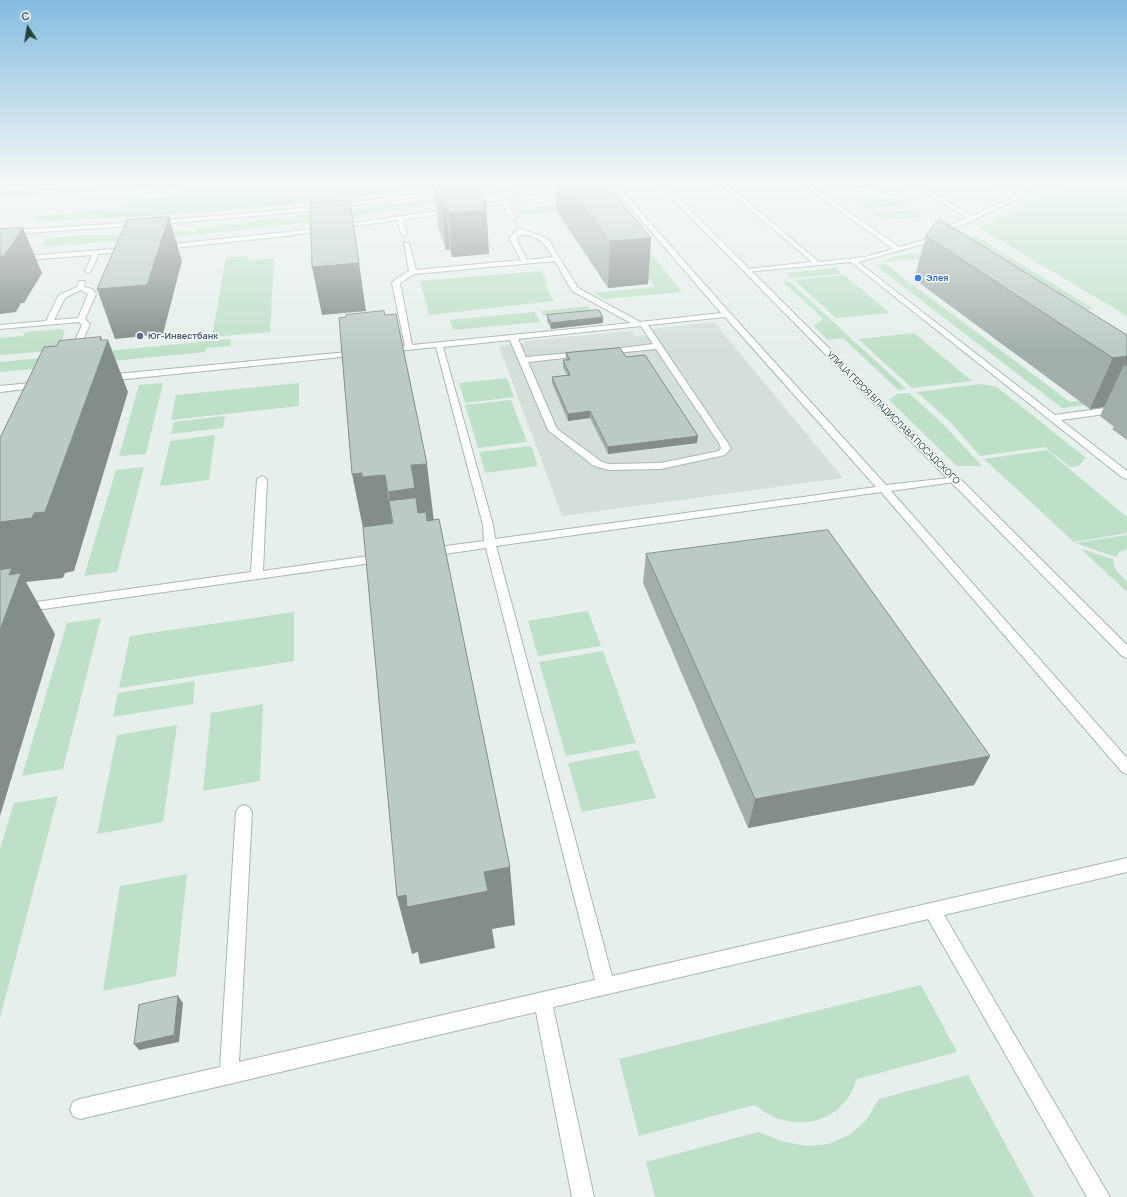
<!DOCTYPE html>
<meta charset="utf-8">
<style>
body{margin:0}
#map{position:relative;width:1127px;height:1197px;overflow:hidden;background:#e6efeb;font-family:Manrope,sans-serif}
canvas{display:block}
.north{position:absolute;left:8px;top:8px;width:40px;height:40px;-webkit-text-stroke:3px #f7fbf9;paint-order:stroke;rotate:348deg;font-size:11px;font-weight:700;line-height:16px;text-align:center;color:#24423a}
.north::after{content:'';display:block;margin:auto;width:14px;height:18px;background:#24423a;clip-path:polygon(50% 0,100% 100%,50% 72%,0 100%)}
</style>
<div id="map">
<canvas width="1127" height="1197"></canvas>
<div class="north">С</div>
</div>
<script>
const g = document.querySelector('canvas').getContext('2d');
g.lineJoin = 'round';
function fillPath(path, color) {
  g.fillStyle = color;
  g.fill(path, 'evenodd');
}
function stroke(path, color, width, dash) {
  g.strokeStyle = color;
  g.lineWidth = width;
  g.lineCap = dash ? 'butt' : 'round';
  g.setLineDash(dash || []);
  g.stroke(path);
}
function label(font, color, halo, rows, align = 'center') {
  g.font = font + ' Manrope,sans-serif';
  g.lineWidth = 3;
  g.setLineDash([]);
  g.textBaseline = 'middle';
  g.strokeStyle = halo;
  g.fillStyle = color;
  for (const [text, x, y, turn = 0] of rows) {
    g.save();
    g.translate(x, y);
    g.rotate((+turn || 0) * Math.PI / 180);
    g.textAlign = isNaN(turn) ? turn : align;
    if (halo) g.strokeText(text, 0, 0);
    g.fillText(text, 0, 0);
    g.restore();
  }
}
const built = new Path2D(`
 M 714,322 L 843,478 L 562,516 L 499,346 L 524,344 L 524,341 L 631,331 L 635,336 L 650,335 L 655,334 L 652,329 Z`);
const green = new Path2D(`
 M 144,183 L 462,183 C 412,191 362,196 312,202 C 219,212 127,219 34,221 L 34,217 L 117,208 L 132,200 L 178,196 L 181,188 L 162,187 L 0,197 L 0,192 Z
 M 530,183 L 556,183 C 426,209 295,225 163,238 L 165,232 L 195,231 L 196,229 C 307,214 419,204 530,183 Z
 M 829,183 L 873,183 L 879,187 L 839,190 Z
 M 1067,183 L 1127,183 L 1127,316 L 979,228 Z
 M 604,194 L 682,292 L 605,299 L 593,293 L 655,287 L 598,209 L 519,215 L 516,211 Z
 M 897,198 L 908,205 L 867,209 L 856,201 Z
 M 915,210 L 926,217 L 884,220 L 874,213 Z
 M 90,235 L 125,235 L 156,238 L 41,247 L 47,238 Z
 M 976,236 L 1094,309 L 1068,311 L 967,237 Z
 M 933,253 L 939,257 L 881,262 L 895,256 Z
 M 249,256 L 248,261 L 274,258 L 270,332 L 212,337 L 226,258 Z
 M 885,264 L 1070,402 L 1121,396 L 1127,400 L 1062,408 L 875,265 Z
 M 836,268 L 842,274 L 792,278 L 786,273 Z
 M 541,271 L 548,284 L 544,284 L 554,301 L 429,315 L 420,281 Z
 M 844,275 L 890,313 L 836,318 L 794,280 Z
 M 789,281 L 906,389 L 898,390 L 843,338 L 828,340 L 814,326 L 823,319 L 783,282 Z
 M 588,306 L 591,311 L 544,316 L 542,311 Z
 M 535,312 L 540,322 L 453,330 L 450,320 Z
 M 58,329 L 62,329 L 65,333 L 58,350 L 0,355 L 0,338 L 23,336 L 25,332 Z
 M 914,333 L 972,381 L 912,388 L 858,339 Z
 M 231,339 L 230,346 L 206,348 L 205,352 L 93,363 L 97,352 Z
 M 51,357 L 46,368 L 0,372 L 0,362 Z
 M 507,378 L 514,397 L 465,403 L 459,383 Z
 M 163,383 L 146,454 L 119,456 L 139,385 Z
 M 299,383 L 299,406 L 171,420 L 176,395 Z
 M 980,384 L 997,387 L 1086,458 L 1078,466 L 1070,467 L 1045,447 L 980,456 L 952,424 L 917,392 Z
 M 909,393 L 944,425 L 982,466 L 957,466 L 889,400 L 897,394 Z
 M 511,400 L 527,442 L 478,448 L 465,405 Z
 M 225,416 L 223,428 L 171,434 L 174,422 Z
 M 215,435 L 209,480 L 160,486 L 170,441 Z
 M 531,446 L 538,466 L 485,473 L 479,452 Z
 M 1047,450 L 1127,517 L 1127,533 L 1074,542 L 984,459 Z
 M 144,467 L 117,572 L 84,576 L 116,470 Z
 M 1127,535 L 1127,549 L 1119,552 L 1116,557 L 1075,543 Z
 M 1081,549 L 1113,559 L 1115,569 L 1127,582 L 1127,592 Z
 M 588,611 L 601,646 L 538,656 L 528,621 Z
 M 294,612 L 294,661 L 119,688 L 130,636 Z
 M 101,618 L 63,769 L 22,776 L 67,623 Z
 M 603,651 L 636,743 L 566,756 L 539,662 Z
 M 195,681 L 193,704 L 113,717 L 118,693 Z
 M 263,704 L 260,781 L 203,791 L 211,713 Z
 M 177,725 L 163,822 L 97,834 L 117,735 Z
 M 638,750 L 656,798 L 582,812 L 568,763 Z
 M 58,796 L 0,1018 L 0,849 L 14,803 Z
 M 187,874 L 176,976 L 103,991 L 120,886 Z
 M 921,985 L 957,1052 L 857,1079 C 854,1085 852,1093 848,1098 C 831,1122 802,1127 776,1118 C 768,1115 761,1109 754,1105 L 639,1136 L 619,1059 Z
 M 968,1075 L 1034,1197 L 655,1197 L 646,1162 L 758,1132 L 781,1141 L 806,1146 L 828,1144 L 850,1135 L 867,1119 L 879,1099 Z`);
const service = new Path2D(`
 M 596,183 L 616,184 L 730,313 L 886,485 L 958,477 L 959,479 L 958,481 L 954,482 L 891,491 L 1127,758 L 1127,774 L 1122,772 L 881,492 L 496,546 L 612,976 L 1127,858 L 1127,872 L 944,915 L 1110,1197 L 1087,1197 L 928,919 L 553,1007 L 594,1197 L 572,1197 L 536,1012 L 80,1119 L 73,1116 L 70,1109 L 73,1102 L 80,1099 L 220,1067 L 236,812 L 239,807 L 244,805 L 249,807 L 252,812 L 239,1062 L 595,980 L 486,548 L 430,556 L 424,552 L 430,548 L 484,541 L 483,525 L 436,347 L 387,352 L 383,350 L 387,348 L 405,346 L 392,283 L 397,278 L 409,271 L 404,242 L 409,243 L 416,270 L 521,260 L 509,238 L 519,228 L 548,239 L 578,288 L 640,322 L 721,313 L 612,186 L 606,185 L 590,188 L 587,186 ZM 522,234 C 541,238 543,241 553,257 L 527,260 L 516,239 ZM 555,261 L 572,291 L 631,323 L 412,345 L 400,283 L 415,274 ZM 725,317 L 876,487 L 495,539 L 493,525 L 443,347 L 510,340 L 548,430 L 594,466 L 609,470 L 661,469 L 725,455 L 731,448 L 648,325 ZM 641,326 L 653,344 L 606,350 L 602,352 L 606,354 L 656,349 L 719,443 L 721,448 L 719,451 L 661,463 L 609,464 L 602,462 L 557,429 L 528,362 L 582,356 L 586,354 L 582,352 L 526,357 L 518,339 Z
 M 719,183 L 726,183 L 819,262 L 865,257 L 893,249 L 801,183 L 808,183 L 899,247 L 928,239 L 940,247 L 940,249 L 936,249 L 927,243 L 858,262 L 1055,415 L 1127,405 L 1127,411 L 1061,420 L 1127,471 L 1127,479 L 1123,478 L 851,262 L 745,272 L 745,270 L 747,269 L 812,262 Z
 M 909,183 L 916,183 L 973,216 L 1017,195 L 995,183 L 1003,183 L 1021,193 L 1042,183 L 1050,183 L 967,223 L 934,234 L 932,233 L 932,231 L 968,218 Z
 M 572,187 L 574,190 L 507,203 L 516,218 L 513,220 L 510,218 L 502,204 L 470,210 L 467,208 Z
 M 452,209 L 454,210 L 454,212 L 403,220 L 407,234 L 404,236 L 401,234 L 397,220 L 287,236 L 163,249 L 160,247 L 163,245 L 287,232 Z
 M 128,248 L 131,250 L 130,251 L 99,254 L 91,271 L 88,273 L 85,271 L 92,255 L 0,262 L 0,258 Z
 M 79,281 L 85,281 L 84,287 L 93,289 L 96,294 L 85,319 L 90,324 L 76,356 L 70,356 L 69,354 L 82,325 L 79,322 L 0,329 L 0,325 L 46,321 L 59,295 L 77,287 ZM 81,290 L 88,294 L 78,318 L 54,320 L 65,298 Z
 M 358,351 L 362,353 L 361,355 L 106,381 L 102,378 L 106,375 Z
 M 40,382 L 43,383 L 43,387 L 0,392 L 0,386 Z
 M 262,476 L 267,479 L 263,571 L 382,554 L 386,555 L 388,558 L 386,561 L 0,615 L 0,607 L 251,572 L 257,479 Z`);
const minor = new Path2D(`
 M 80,183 L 111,183 L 0,192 L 0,188 Z`);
const tertiary = new Path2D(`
 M 483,183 L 496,183 L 432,195 L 309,211 L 186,222 L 0,235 L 0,231 C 162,221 323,211 483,183 Z
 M 657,183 L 663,183 L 1127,645 L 1127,658 L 1122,656 Z`);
const wall = new Path2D(`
 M 556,183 L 605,183 L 651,238 L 648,284 L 608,288 L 556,210 Z
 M 434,184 L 486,203 L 489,254 L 452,257 L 450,250 L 446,250 L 438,226 Z
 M 926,236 L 1127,335 L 1127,440 L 1112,429 L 1114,427 L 1100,416 L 1104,407 L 1090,409 L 914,279 Z
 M 547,315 L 603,323 L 551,329 L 547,321 Z
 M 566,353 L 626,357 L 697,443 L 608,454 L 590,418 L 568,421 L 552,383 L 552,377 L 567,375 L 563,367 L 563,360 L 566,360 Z
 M 646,554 L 990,756 L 974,785 L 748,828 L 643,583 Z`);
const shadedWall = new Path2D(`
 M 350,200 L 366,311 L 322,315 L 312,267 Z
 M 486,203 L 489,254 L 452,257 L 449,213 Z
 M 446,206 L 450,250 L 446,250 L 442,207 Z
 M 169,217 L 182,261 L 163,334 L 115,339 L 97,289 Z
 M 23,228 L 42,273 L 24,303 L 21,303 L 16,312 L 0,314 L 0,256 Z
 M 651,238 L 648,284 L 608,288 L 610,241 Z
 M 603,317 L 603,323 L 551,329 L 551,323 Z
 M 101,337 L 105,347 L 108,340 L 128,392 L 74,571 L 65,573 L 63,578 L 26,582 L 55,634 L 0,816 L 0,522 L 100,340 Z
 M 1127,356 L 1127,367 L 1124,365 L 1104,407 L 1090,409 L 1113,358 Z
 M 590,411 L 590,418 L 568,421 L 568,414 Z
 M 698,436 L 697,443 L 608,454 L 608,447 Z
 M 427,464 L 434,522 L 397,551 L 388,492 L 411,465 Z
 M 362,473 L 385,475 L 394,533 L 364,533 L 352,474 Z
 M 990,756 L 974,785 L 748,828 L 755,799 Z
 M 510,867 L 515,925 L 492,929 L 495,948 L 420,964 L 418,952 L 412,954 L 397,897 L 484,872 Z
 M 178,996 L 183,1003 L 179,1042 L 139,1050 L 134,1044 Z`);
const building = new Path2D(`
 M 451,183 L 471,183 L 476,184 L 486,203 L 483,204 L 486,210 L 449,213 L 446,206 L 442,207 L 434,184 Z
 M 566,183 L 605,183 L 651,238 L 610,241 Z
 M 350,200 L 359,263 L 312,267 L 310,203 Z
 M 169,217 L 147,285 L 97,289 L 127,220 Z
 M 939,219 L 1127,335 L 1127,356 L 1113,358 L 926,236 Z
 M 23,228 L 4,256 L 0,256 L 0,229 Z
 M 599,310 L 603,317 L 551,323 L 547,315 Z
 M 384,311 L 385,315 L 396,314 L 427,464 L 411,465 L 415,488 L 388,492 L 385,475 L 362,477 L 362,473 L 352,474 L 339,318 L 346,317 L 346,315 Z
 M 101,337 L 100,340 L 108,340 L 45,512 L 34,513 L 32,518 L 0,522 L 0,438 L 44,347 L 57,346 L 59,341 Z
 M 620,348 L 626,357 L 645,355 L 698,436 L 608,447 L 590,411 L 568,414 L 552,377 L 570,375 L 563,360 L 570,360 L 566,353 Z
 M 416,498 L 418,513 L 426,512 L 427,521 L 439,519 L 510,867 L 484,872 L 488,891 L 407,907 L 406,895 L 397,897 L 363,527 L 393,523 L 389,501 Z
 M 828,530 L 990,756 L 755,799 L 646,554 Z
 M 12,568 L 9,575 L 21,573 L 0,630 L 0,570 Z
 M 178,996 L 174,1035 L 134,1044 L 139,1005 Z`);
const markers = [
 [918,278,4,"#3f7fe0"],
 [140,336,4,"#5c6f8a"]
];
const farShopnames = [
 ["Элея",926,278]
];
const farServicenames = [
 ["Юг-Инвестбанк",148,336]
];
const farStreetnames = [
 ["УЛИЦА ГЕРОЯ ВЛАДИСЛАВА ПОСАДСКОГО",893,418,45]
];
fillPath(built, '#d4dfda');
fillPath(green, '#bfe0c8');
stroke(service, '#a8b8b2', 2);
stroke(minor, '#a8b8b2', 2);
stroke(tertiary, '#a8b8b2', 2);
fillPath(service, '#fff');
fillPath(minor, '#fff');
fillPath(tertiary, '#fff');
fillPath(wall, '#a1aea9');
fillPath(shadedWall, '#838d89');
fillPath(building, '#bbcac4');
stroke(building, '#838d89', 1);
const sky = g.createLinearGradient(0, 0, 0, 351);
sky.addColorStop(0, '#84bce0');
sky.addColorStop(0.52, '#f4f8f6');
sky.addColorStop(1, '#f4f8f600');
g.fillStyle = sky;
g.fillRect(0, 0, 1127, 351);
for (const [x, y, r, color] of markers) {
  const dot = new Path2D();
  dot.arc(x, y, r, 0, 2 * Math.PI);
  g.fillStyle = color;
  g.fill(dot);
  stroke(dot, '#f7fbf9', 1.5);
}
label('bold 9px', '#366cbe', '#f7fbf9', farShopnames, 'left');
label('bold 9px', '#4e5e75', '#f7fbf9', farServicenames, 'left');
label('9px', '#24423a', '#f7fbf9', farStreetnames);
</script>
